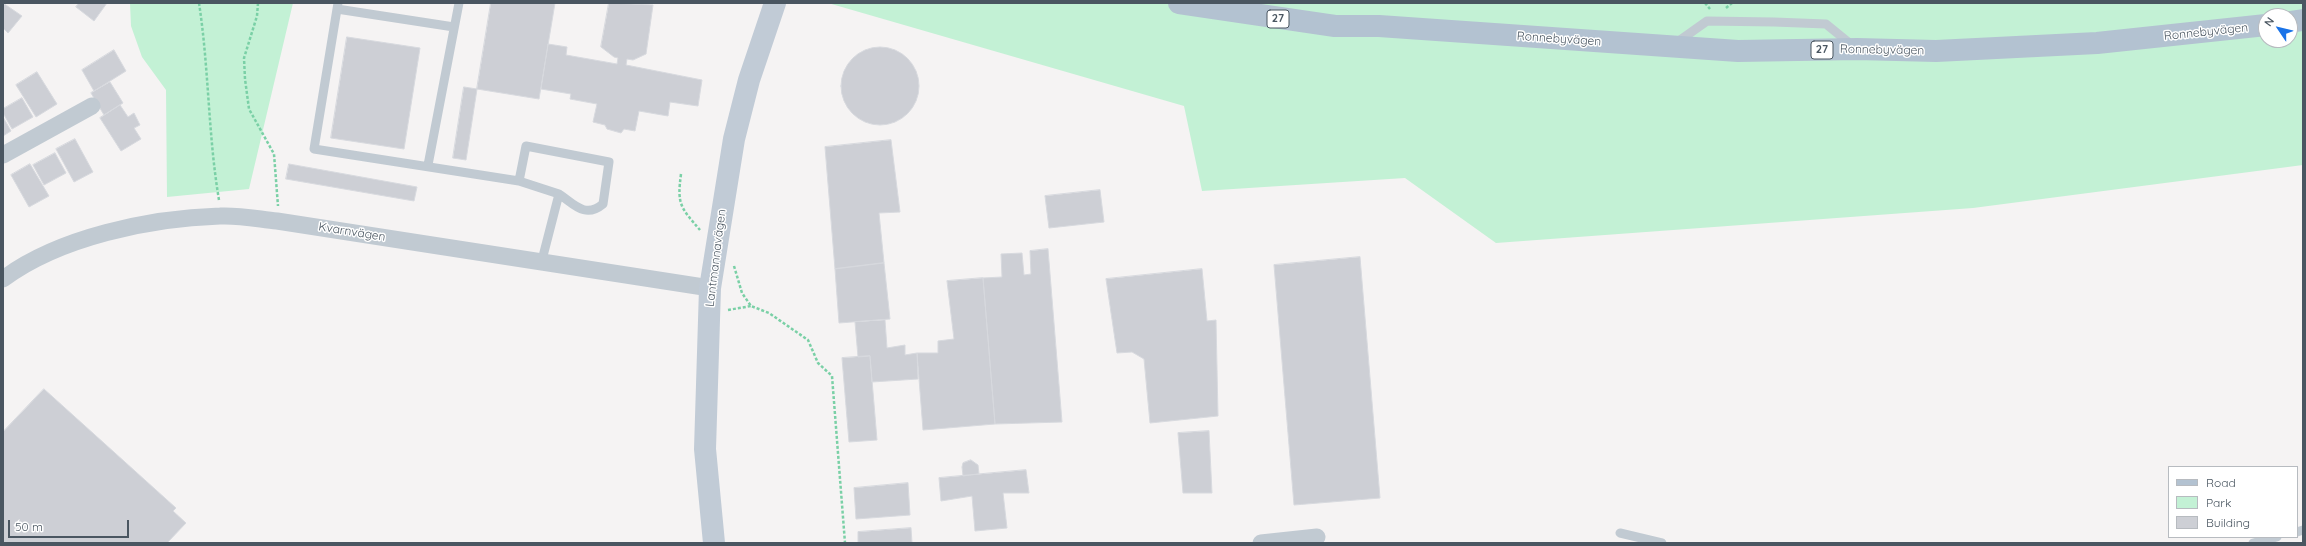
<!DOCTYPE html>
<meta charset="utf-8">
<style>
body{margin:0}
#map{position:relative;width:2306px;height:546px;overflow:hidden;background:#f5f3f3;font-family:Quicksand,sans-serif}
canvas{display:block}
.frame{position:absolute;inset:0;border:4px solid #4a5661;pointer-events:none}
.legend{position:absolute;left:2168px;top:466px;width:130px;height:72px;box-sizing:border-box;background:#fff;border:1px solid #b7bbc0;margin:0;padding:5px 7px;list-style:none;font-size:12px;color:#4a5661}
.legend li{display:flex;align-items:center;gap:8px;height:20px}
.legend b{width:20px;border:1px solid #b7bbc0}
.north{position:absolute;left:2258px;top:8px;width:40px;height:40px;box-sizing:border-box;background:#fff;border:1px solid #b7bbc0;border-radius:50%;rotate:305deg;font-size:11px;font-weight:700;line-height:16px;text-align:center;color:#4a5661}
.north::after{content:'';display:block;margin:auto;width:14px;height:18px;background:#1a73e8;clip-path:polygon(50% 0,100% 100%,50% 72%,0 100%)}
.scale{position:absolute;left:8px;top:520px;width:121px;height:18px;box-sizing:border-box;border:2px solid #4a5661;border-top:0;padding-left:5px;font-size:12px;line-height:14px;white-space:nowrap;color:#4a5661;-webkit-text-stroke:3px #fff;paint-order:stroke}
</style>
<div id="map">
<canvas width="2306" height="546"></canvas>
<div class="frame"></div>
<ul class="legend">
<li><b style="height:5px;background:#b3c2d1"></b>Road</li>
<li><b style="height:11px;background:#c3f1d5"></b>Park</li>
<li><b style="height:11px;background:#cdcfd5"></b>Building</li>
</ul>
<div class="north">N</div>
<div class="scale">50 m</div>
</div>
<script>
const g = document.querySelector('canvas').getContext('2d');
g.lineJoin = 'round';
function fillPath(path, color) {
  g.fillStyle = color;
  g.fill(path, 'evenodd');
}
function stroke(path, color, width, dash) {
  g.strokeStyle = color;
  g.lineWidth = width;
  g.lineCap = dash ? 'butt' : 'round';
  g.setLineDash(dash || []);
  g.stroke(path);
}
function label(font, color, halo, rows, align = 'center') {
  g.font = font + ' Quicksand,sans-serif';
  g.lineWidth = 3;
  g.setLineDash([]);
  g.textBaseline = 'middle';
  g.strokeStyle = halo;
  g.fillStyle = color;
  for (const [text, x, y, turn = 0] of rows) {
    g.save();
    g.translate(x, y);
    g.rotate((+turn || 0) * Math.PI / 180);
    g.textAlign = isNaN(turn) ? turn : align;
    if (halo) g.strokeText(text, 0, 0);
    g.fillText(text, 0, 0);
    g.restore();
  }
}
const green = new Path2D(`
 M 130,3 L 293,3 L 249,189 L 167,197 L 166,90 L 142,57 L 131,26 Z
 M 828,3 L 2303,3 L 2303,165 L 1973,208 L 1496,243 L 1405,178 L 1202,191 L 1184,106 ZM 2266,16 L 2290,16 L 2290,40 L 2266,40 Z`);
const building = new Path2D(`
 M 3,3 L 22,16 L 8,33 L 3,28 Z
 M 79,3 L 107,3 L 94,21 L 76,7 Z
 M 491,3 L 555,3 L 539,99 L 477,89 Z
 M 609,3 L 653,5 L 646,54 L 633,60 L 627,59 L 626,65 L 702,80 L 698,106 L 670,102 L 668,116 L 639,111 L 635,131 L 624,129 L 621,133 L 607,129 L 605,125 L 593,122 L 597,104 L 570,99 L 571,94 L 541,89 L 548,44 L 567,47 L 566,55 L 617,64 L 618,58 L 614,57 L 601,47 Z
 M 347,37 L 420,48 L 404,149 L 331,138 Z
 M841 86a39 39 0 1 1 78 0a39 39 0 1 1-78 0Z
 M 114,50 L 126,71 L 94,91 L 82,70 Z
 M 37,72 L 57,104 L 36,117 L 16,85 Z
 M 110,82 L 123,103 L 104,115 L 91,93 Z
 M 464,87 L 477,89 L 466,160 L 453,158 Z
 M 22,98 L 33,117 L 12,129 L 3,113 L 3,109 Z
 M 120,105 L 128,117 L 134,113 L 140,125 L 134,128 L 141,139 L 121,151 L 100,118 Z
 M 3,117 L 11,131 L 3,136 Z
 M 75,139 L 93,172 L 74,182 L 56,149 Z
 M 891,140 L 900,212 L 879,213 L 884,263 L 835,269 L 825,147 Z
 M 55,153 L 66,173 L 44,185 L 33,165 Z
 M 30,164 L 49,196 L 29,207 L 11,175 Z
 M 289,164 L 417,187 L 414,201 L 286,179 Z
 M 1100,190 L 1104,222 L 1049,228 L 1045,196 Z
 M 1048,249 L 1062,422 L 995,424 L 983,278 L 1002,277 L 1001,254 L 1022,253 L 1024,275 L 1031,274 L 1030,251 Z
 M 1360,257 L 1380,498 L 1294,505 L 1274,265 Z
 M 884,263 L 890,319 L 839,323 L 835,269 Z
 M 1202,269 L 1207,321 L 1216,320 L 1218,416 L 1150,423 L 1144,359 L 1132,352 L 1117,353 L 1106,279 Z
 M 983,278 L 995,424 L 923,430 L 917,353 L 938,353 L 938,341 L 954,339 L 947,281 Z
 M 885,320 L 887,348 L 905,345 L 905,355 L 917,353 L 918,379 L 872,382 L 870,356 L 858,357 L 855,322 Z
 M 870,356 L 877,440 L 849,442 L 842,358 Z
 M 44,389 L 176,508 L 173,511 L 186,523 L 167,543 L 3,543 L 3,432 Z
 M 1209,431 L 1212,493 L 1183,493 L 1178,433 Z
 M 971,460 L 978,465 L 979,474 L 963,476 L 962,467 L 963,463 Z
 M 1026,470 L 1029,493 L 1003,493 L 1007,528 L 975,531 L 972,496 L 941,501 L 939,478 Z
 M 908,483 L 910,515 L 856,519 L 854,488 Z
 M 911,528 L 912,543 L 858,543 L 858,532 Z`);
const path = new Path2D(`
 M 199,3 C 209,68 208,135 219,200
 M 258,3 L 257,16 L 244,58 L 245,79 L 249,109 L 274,154 L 278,206
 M 1705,3 L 1710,9
 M 1726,8 L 1732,3
 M 681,174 C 677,204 680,207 700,230
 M 734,266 L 742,293 L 751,306 L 769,313 L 808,340 L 818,363 L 832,376 L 845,543
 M 728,310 L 751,306`);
const lane = new Path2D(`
 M 338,3 L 314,149 L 519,181
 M 337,9 L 454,27
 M 1676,43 L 1707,21 L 1774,22 L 1826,24 L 1853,46
 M 428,165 L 459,3
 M 542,260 L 559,194 C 574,204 585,219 603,204 L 609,162 L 526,146 L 519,181 L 559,194
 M 2297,532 L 2303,530
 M 1620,533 L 1662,543
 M 2253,543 L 2277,537`);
const street = new Path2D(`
 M 3,155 L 92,106
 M 3,279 C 59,237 151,218 220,216 C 239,215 258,219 277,221 L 710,288
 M 1261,543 L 1317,537`);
const secondary = new Path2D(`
 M 714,543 L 705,449 L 710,288 L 734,139 L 749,80 L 775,3`);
const primary = new Path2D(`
 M 1179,3 L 1335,26 L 1379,26 L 1738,51 L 1857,49 L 1936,51 L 2097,43 L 2266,25
 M 2290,22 L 2303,20`);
const shields = [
 [1278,19,22],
 [1822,50,22]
];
const shieldNames = [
 ["27",1278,19],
 ["27",1822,50]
];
const streetNames = [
 ["Ronnebyvägen",2206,32,-6],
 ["Ronnebyvägen",1559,39,4],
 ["Ronnebyvägen",1882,50,1],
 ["Kvarnvägen",352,232,9],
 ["Lantmannavägen",716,258,-83]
];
fillPath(green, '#c3f1d5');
fillPath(building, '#cdcfd5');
stroke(building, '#d7d9de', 1);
stroke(path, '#7ad0a6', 2.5, [3, 2]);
stroke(lane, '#c1cad2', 9);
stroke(street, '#c1cad2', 17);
stroke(secondary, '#c1cbd6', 22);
stroke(primary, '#b3c2d1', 22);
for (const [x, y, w] of shields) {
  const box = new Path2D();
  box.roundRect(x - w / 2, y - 9, w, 18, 3);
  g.fillStyle = '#fff';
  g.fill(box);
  stroke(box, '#4a5661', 1);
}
label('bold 11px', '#4a5661', null, shieldNames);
label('12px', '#4a5661', '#fff', streetNames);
</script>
